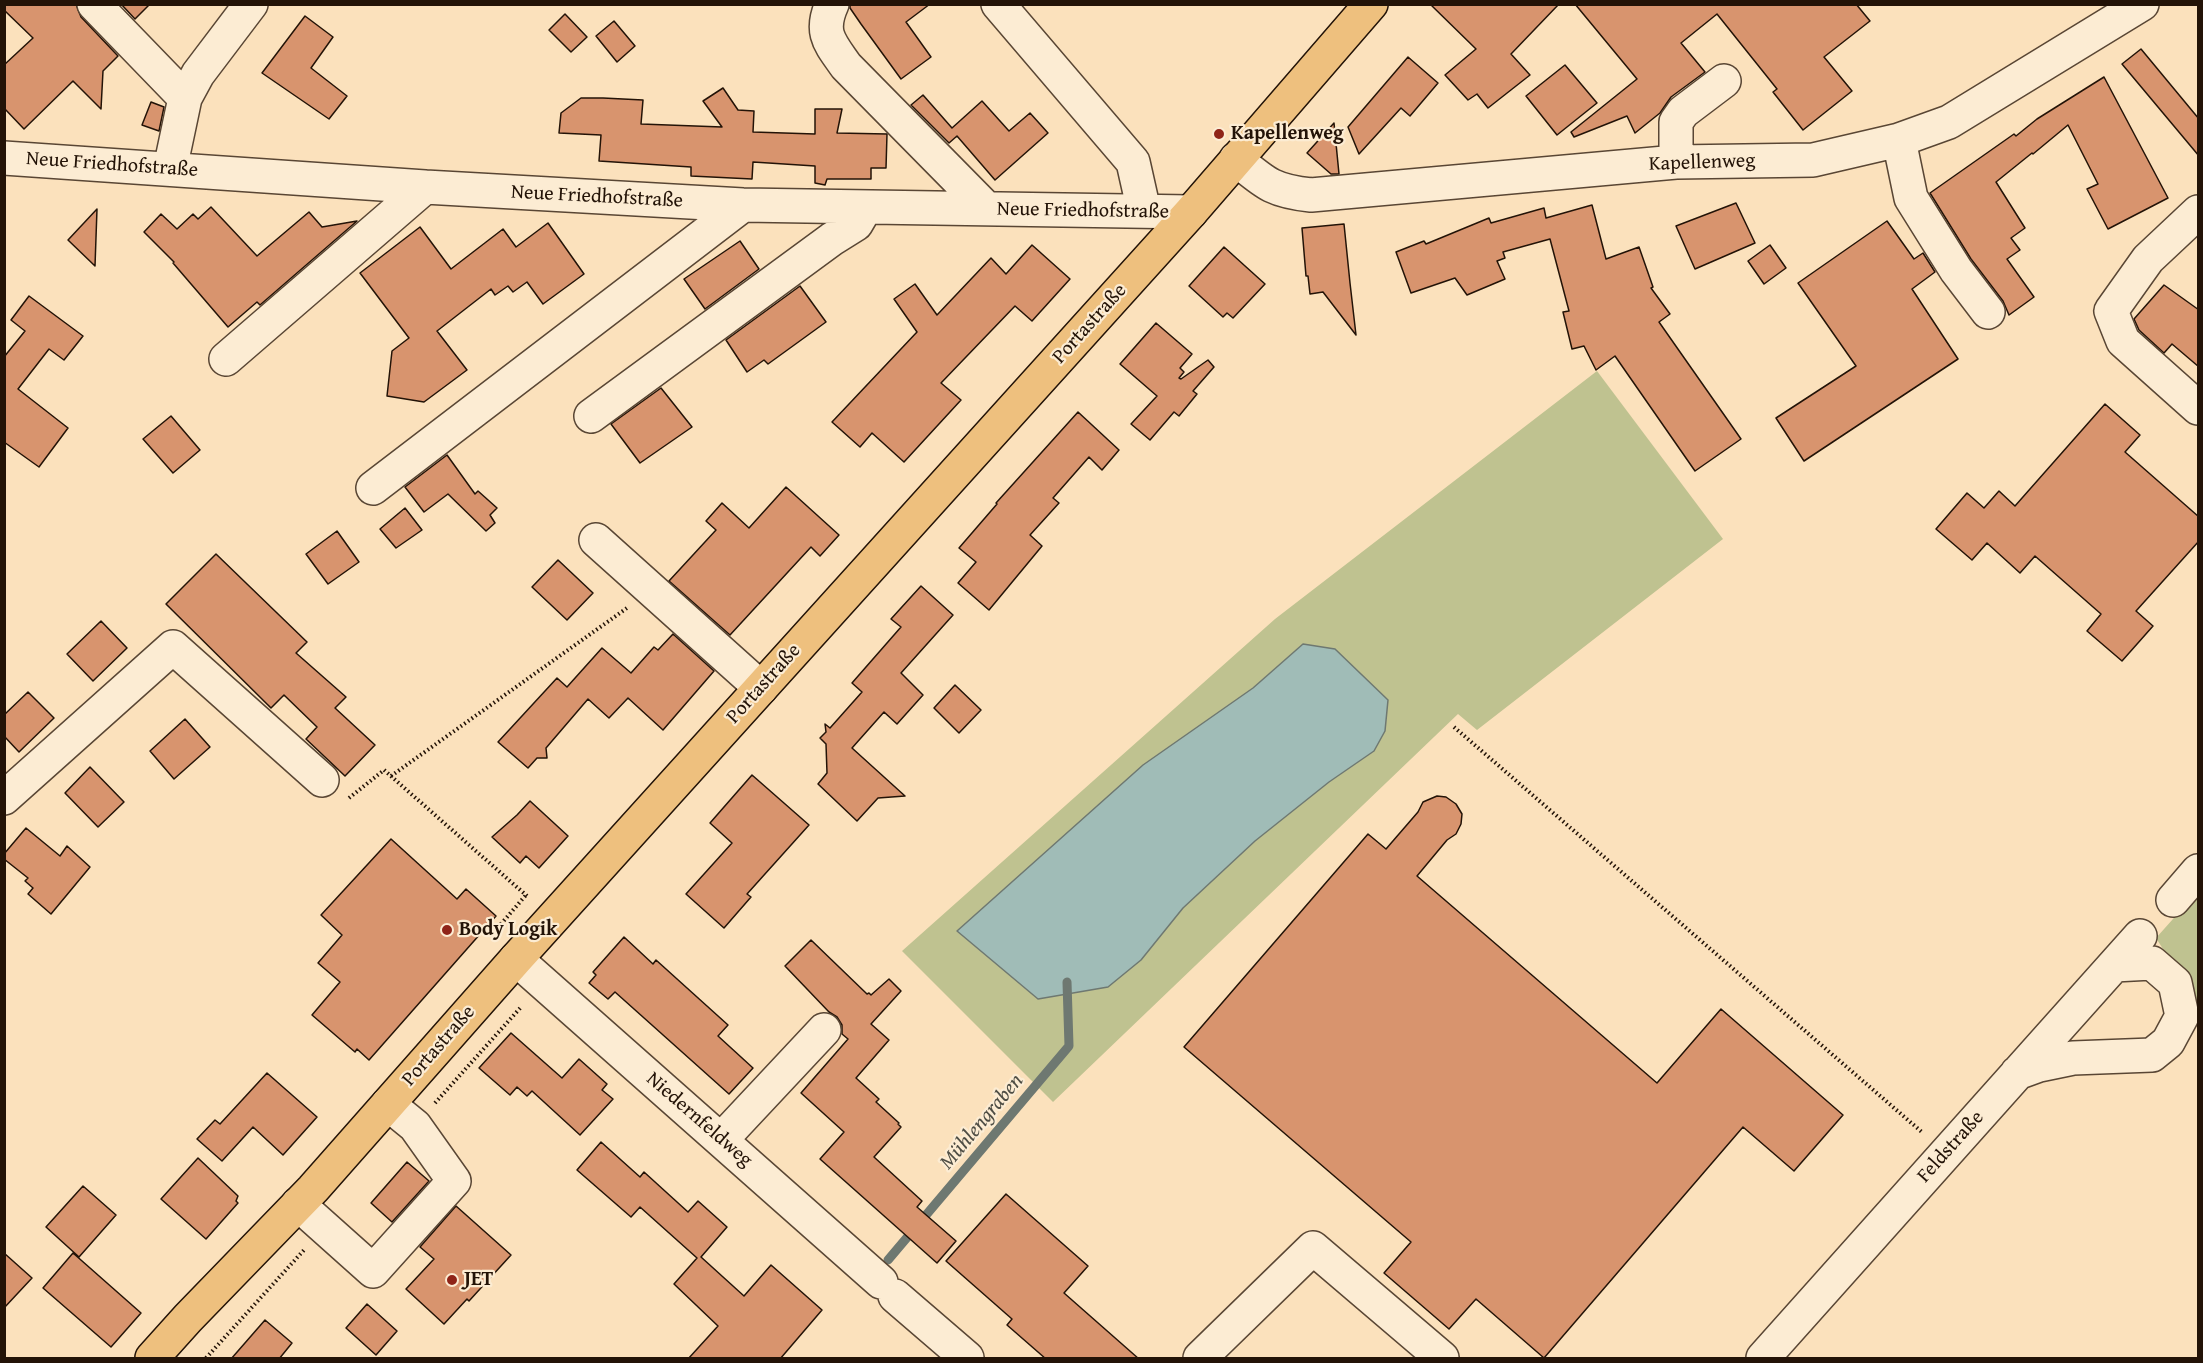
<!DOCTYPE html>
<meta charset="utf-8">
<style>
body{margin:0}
#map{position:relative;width:2203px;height:1363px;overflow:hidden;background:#fbe1bc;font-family:"Gentium Book Plus",serif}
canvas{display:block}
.frame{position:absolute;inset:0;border:6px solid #231307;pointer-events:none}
</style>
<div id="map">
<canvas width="2203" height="1363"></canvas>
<div class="frame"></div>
</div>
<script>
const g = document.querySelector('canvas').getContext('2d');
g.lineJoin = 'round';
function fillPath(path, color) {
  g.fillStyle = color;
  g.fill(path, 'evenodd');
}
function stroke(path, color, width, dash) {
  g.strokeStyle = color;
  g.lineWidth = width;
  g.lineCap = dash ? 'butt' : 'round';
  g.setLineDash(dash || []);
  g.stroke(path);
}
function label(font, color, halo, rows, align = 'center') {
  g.font = font + ' "Gentium Book Plus",serif';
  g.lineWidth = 4.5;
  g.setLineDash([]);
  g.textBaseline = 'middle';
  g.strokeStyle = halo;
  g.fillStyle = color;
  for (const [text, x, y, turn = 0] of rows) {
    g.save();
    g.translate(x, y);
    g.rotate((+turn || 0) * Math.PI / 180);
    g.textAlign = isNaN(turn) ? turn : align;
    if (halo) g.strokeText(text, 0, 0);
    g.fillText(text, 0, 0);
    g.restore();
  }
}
const green = new Path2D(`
 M 1597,371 L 1723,539 L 1477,730 L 1458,714 L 1053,1102 L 902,951 L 1275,619 ZM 1303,644 L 1335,649 L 1388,700 L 1385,731 L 1374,751 L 1329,782 L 1255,841 L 1183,908 L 1141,960 L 1066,994 L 1038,999 L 957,931 L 1061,840 L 1253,688 Z
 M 2198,891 L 2198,1004 L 2156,938 Z`);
const water = new Path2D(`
 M 1303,644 L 1335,649 L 1388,700 L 1385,731 L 1374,751 L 1329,782 L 1255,841 L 1183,908 L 1141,960 L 1108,987 L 1038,999 L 957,931 L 1143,765 L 1253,688 Z`);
const stream = new Path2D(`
 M 888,1260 L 1069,1046 L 1067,982`);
const building = new Path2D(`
 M 4,4 L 76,4 L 81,17 L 118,56 L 103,71 L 101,109 L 73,81 L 24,129 L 4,108 L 4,65 L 33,38 L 4,10 Z
 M 121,4 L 150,4 L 135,19 Z
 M 850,4 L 930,4 L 906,22 L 931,57 L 901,79 L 861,24 L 850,8 Z
 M 1430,4 L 1559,4 L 1511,54 L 1530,75 L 1488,108 L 1477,94 L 1468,100 L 1445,75 L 1476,49 Z
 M 1575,4 L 1856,4 L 1870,21 L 1824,57 L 1852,91 L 1803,130 L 1773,92 L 1777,89 L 1717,14 L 1681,43 L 1705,72 L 1671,97 L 1660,113 L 1635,133 L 1627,116 L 1574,137 L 1571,132 L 1637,79 Z
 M 565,14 L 587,37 L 571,52 L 549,30 Z
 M 305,16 L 333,37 L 311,68 L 347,96 L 329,119 L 262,73 Z
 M 614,21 L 635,46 L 617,62 L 596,36 Z
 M 2141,49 L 2199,119 L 2199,156 L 2122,64 Z
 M 1408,57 L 1438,83 L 1410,116 L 1401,108 L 1359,154 L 1348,127 Z
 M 1565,65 L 1597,103 L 1557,135 L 1526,96 Z
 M 2104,77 L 2168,198 L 2108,229 L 2087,189 L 2098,184 L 2068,125 L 2033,154 L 2032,153 L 1996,182 L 2025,228 L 2011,238 L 2020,250 L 2007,259 L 2034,297 L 2009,315 L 2003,301 L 1971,259 L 1930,193 L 2014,134 L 2016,136 L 2037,119 Z
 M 723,88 L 738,110 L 754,111 L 753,132 L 815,134 L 815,109 L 842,109 L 837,133 L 887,134 L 886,168 L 871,168 L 871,179 L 827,179 L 825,185 L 815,183 L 815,166 L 753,162 L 752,179 L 691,176 L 691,167 L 599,161 L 601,135 L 559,133 L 561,113 L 581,98 L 603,98 L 643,100 L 641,124 L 722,127 L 703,101 Z
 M 923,95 L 952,128 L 982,101 L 1009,131 L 1030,113 L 1048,133 L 995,180 L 957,136 L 949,143 L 911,105 Z
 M 151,102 L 164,107 L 159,131 L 142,125 Z
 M 1334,123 L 1339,174 L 1331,174 L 1307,153 Z
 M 1736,203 L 1755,243 L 1695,269 L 1676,226 Z
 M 1592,205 L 1606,259 L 1639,247 L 1653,287 L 1651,288 L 1670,314 L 1659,322 L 1741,439 L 1695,471 L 1615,356 L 1596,370 L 1584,346 L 1572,349 L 1563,312 L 1569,311 L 1550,239 L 1503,252 L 1505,258 L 1497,261 L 1505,279 L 1467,295 L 1455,278 L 1411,293 L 1396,252 L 1424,241 L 1426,244 L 1489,218 L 1491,223 L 1544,208 L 1546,218 Z
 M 211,207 L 257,256 L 309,212 L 322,227 L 357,221 L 260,305 L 257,302 L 228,327 L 173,263 L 174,262 L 144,232 L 161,214 L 177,229 L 193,214 L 198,219 Z
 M 97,209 L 95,266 L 68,240 Z
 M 1887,221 L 1914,259 L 1923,253 L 1935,272 L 1912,289 L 1958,359 L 1804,461 L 1776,418 L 1856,366 L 1798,283 Z
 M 548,223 L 584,274 L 543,304 L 527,282 L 513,292 L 508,286 L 495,295 L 491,289 L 437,331 L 467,370 L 424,402 L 387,396 L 392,351 L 409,338 L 360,273 L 420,227 L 451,269 L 503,229 L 516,247 Z
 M 1344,224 L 1350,283 L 1356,335 L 1323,292 L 1310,294 L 1308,276 L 1306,276 L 1302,228 Z
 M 740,241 L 759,269 L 705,309 L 684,279 Z
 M 1032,245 L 1070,279 L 1032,321 L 1015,306 L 941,383 L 961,400 L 904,462 L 872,433 L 860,447 L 832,422 L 917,332 L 894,299 L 915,284 L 937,315 L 991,258 L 1006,274 Z
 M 1770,245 L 1786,268 L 1764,284 L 1748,261 Z
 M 1224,247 L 1265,284 L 1233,318 L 1227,313 L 1223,317 L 1189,286 Z
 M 2164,285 L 2199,310 L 2199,367 L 2172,344 L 2164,353 L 2139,330 L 2134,319 Z
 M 800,286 L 826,322 L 768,364 L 764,360 L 747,372 L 726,340 Z
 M 29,296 L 83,336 L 64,360 L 49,349 L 18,389 L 68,428 L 39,467 L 4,442 L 4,357 L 25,331 L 11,320 Z
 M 1156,323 L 1192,354 L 1180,368 L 1184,372 L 1179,378 L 1181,379 L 1208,360 L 1214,367 L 1193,391 L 1197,394 L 1179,416 L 1174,412 L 1150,440 L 1131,424 L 1157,396 L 1120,364 Z
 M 661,388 L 692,427 L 640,463 L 611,424 Z
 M 2105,404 L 2140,435 L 2125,452 L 2199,517 L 2199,541 L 2136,611 L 2153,626 L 2122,661 L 2087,631 L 2101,614 L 2035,556 L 2020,573 L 1987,543 L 1972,560 L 1936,529 L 1967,493 L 1984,508 L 1999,491 L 2015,506 Z
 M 1078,412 L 1119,450 L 1102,470 L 1089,457 L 1053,498 L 1059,503 L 1030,535 L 1042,546 L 989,610 L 958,583 L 976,562 L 959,548 L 997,504 L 996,503 Z
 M 171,416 L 200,450 L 173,473 L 143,439 Z
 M 447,455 L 475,494 L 478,491 L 497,508 L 490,515 L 495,523 L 486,531 L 448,494 L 424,512 L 405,487 Z
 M 786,487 L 839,535 L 820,556 L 811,547 L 730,635 L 669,581 L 716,530 L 706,521 L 722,503 L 749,528 Z
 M 405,508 L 422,530 L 396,548 L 380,529 Z
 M 337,531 L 359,562 L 328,584 L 306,554 Z
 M 216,554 L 307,642 L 296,653 L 346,697 L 335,708 L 375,745 L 345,776 L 306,739 L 317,727 L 284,695 L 271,708 L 166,604 Z
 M 558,560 L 593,593 L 567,620 L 532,587 Z
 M 921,586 L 953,615 L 901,673 L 923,695 L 897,724 L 884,712 L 852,748 L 905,796 L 878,798 L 857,821 L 818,784 L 827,773 L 826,744 L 820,738 L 826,732 L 825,724 L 830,728 L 862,692 L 852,683 L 901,627 L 891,619 Z
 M 101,621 L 127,648 L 93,681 L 67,654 Z
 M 673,634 L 714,671 L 663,730 L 628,698 L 609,718 L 588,699 L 546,748 L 547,758 L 537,758 L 528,768 L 498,742 L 557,678 L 567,687 L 602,648 L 631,673 L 654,647 L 658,650 Z
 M 955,685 L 981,710 L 959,733 L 934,708 Z
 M 28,692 L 54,718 L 19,752 L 4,736 L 4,715 Z
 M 185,719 L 210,747 L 174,779 L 150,751 Z
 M 90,767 L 124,802 L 98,827 L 65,793 Z
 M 752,775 L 809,825 L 747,894 L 751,897 L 724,928 L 686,894 L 732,843 L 710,823 Z
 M 1437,796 L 1446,797 L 1456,804 L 1462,814 L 1461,824 L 1456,834 L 1447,840 L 1417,876 L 1657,1083 L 1721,1009 L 1843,1115 L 1794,1171 L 1743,1127 L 1544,1358 L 1476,1299 L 1449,1329 L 1384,1273 L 1411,1242 L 1184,1047 L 1368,834 L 1386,849 L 1418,812 L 1423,802 Z
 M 530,801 L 568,836 L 539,868 L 526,856 L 520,863 L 492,837 L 517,815 Z
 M 26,828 L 60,856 L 67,846 L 90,867 L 51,914 L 28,894 L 33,888 L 25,881 L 28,878 L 4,859 L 4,854 Z
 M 391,839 L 457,899 L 466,889 L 496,916 L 369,1060 L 357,1049 L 355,1052 L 312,1015 L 340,982 L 318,963 L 342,935 L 321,915 Z
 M 624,937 L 653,964 L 656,960 L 728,1025 L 718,1036 L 753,1068 L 729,1094 L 615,992 L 608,999 L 589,983 L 596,975 L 593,972 Z
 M 811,940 L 867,994 L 869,993 L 871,995 L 889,979 L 901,991 L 871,1024 L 889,1040 L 856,1078 L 879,1099 L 876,1102 L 899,1123 L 898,1124 L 901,1127 L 874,1157 L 922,1201 L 917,1207 L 956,1241 L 937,1263 L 820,1159 L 844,1132 L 801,1093 L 848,1039 L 842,1034 L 842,1025 L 837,1017 L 829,1012 L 785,966 Z
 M 511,1033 L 562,1078 L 579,1059 L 607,1084 L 602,1090 L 613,1099 L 580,1135 L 532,1091 L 527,1096 L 517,1087 L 510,1095 L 479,1068 Z
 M 267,1073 L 317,1117 L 283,1155 L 253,1127 L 222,1161 L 197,1139 L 215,1120 L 220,1124 Z
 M 601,1142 L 640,1177 L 644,1172 L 688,1212 L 698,1201 L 727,1227 L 701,1257 L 744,1296 L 771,1265 L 822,1310 L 780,1359 L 688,1359 L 718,1326 L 674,1284 L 697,1258 L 640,1207 L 631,1217 L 577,1170 Z
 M 198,1158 L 238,1196 L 236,1201 L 238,1203 L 206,1239 L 161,1199 Z
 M 407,1162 L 429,1181 L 392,1222 L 371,1203 Z
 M 83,1186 L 116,1215 L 79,1257 L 46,1227 Z
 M 1006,1194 L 1088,1266 L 1064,1293 L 1139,1359 L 1046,1359 L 1007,1325 L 1012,1319 L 946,1261 Z
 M 456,1206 L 511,1255 L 469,1301 L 467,1299 L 444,1324 L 406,1289 L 434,1259 L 420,1247 Z
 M 4,1253 L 32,1278 L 4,1308 Z
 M 73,1253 L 141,1313 L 111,1347 L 43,1288 Z
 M 367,1304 L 397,1331 L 376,1355 L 346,1328 Z
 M 265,1320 L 292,1343 L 279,1359 L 231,1359 Z`);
const path = new Path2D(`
 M 1454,727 L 1923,1133
 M 391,776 L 627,608
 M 349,798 L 384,770 L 527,896
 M 495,931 L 526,895
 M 435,1103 L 522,1006
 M 206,1358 L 304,1250`);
const minor = new Path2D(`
 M 94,4 L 185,98 L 170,169
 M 832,4 C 819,33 830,43 846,66 L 987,209
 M 998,4 L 1133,162 L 1144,211
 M 185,98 L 198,74 L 251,4
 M 1899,140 L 1911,198 L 1956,270 L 1988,312
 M 4,158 L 425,187 L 743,205 L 1191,212
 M 1236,159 C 1265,183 1272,191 1311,195 L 1676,162 L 1813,160 L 1899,140 L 1949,122 L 2142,4
 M 1676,162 L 1676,122 L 1683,112 L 1724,81
 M 2198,212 L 2148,259 L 2111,311 L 2123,341 L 2198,408
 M 226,359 L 425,187
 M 591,416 L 832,239 L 856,224 L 866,207
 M 373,488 L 743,205
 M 596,540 L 761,688
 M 4,798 L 173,647 L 322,780
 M 2173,900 L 2198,871
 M 516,959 L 881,1282
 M 2017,1073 L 2039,1065 L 2073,1058 L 2152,1055 L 2168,1042 L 2182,1016 L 2175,983 L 2152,963 L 2114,965
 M 721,1140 L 824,1030
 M 298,1204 L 373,1271 L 454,1181 L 415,1126 L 388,1104
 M 895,1296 L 967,1358
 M 1200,1358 L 1313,1248 L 1442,1358
 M 1763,1358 L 2140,936`);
const major = new Path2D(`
 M 152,1358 L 188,1318 L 313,1189 L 516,959 L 1191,212 L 1371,4`);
const markers = [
 [1219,134,6,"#8f2418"],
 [447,930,6,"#8f2418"],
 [452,1280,6,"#8f2418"]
];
const poiNames = [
 ["Kapellenweg",1231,134],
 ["Body Logik",459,930],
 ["JET",464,1280]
];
const streetNames = [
 ["Kapellenweg",1702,163,-2],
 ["Neue Friedhofstraße",112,165,4],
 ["Neue Friedhofstraße",597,197,3],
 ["Neue Friedhofstraße",1083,211,1],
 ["Portastraße",1090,324,-48],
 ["Portastraße",764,684,-48],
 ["Portastraße",439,1046,-49],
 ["Niedernfeldweg",699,1120,41],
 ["Feldstraße",1951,1147,-48]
];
const waterNames = [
 ["Mühlengraben",982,1122,-50]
];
fillPath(green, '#bfc290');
fillPath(water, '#a0bcb7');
stroke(water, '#6e7871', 1.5);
stroke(stream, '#6e7871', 9);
fillPath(building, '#d8946e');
stroke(building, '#231307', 1.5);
stroke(minor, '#594634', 36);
stroke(major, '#231307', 36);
stroke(path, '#231307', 4, [1.5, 3]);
stroke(minor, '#fcecd3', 33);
stroke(major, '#eec07e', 33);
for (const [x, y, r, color] of markers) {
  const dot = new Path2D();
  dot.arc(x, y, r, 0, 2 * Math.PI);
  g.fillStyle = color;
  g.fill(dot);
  stroke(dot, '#fcecd3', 2);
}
label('bold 20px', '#231307', '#fcecd3', poiNames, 'left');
label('20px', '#231307', '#fcecd3', streetNames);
label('italic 21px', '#4f4e45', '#fcecd3', waterNames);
</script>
